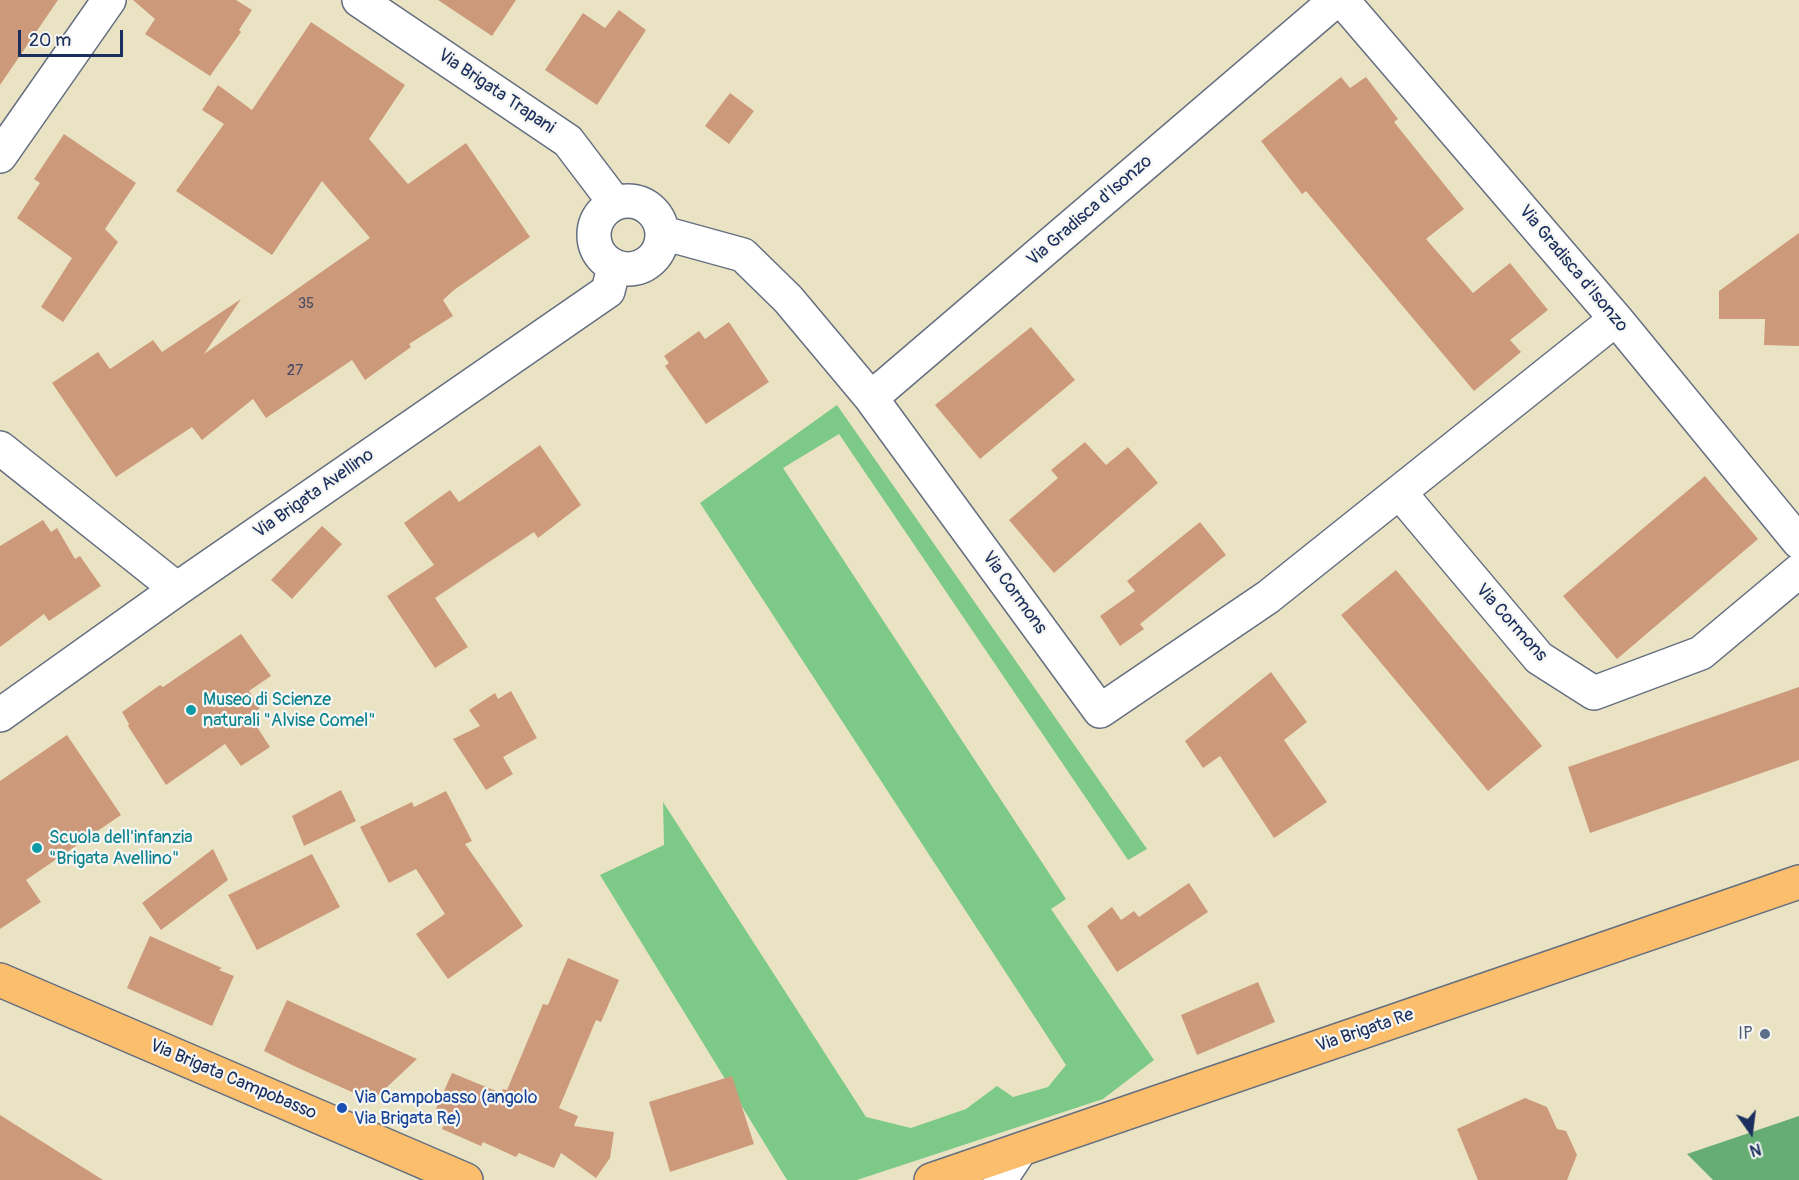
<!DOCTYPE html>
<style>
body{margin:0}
#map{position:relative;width:1799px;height:1180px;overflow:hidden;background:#eae3c3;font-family:Pangolin,sans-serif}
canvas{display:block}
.north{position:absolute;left:1721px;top:1102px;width:60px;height:60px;-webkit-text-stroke:4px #f6f6f2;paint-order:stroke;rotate:166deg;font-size:16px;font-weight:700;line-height:24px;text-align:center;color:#1b2f5e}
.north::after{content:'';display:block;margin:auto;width:21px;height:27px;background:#1b2f5e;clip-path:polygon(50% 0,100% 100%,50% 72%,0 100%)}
.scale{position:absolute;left:18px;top:30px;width:105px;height:27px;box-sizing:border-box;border:3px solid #1b2f5e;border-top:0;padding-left:8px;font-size:18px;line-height:21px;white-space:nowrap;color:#1b2f5e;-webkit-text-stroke:4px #f6f6f2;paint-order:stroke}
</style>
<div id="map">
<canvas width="1799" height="1180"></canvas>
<div class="north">N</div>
<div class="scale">20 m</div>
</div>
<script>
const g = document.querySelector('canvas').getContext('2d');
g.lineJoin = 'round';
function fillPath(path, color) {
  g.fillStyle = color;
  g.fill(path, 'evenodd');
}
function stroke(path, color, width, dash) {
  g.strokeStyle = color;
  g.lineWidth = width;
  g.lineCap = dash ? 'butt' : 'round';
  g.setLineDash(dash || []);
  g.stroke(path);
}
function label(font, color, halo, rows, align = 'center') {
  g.font = font + ' Pangolin,sans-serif';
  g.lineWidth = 4.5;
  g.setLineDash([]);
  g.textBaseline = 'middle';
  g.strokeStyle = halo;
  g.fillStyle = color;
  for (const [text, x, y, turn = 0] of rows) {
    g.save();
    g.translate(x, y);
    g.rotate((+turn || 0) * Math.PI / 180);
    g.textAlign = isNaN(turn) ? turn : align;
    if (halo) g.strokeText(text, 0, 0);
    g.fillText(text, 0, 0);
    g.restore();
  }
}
const green = new Path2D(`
 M 837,405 L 1147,849 L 1128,860 L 839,434 L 783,468 L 1066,899 L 1051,909 L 1154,1060 L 1103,1099 L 857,1180 L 787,1180 L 600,875 L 664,845 L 663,802 L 866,1117 L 911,1128 L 966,1109 L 997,1086 L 1013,1097 L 1048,1087 L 1066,1065 L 700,503 Z`);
const forest = new Path2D(`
 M 1799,1116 L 1799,1180 L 1713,1180 L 1687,1154 Z`);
const building = new Path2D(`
 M 0,0 L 58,0 L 0,85 Z
 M 133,0 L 236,0 L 252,10 L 239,30 L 241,32 L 210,76 L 145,34 L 155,19 Z
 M 438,0 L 516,0 L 492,36 Z
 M 619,10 L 646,30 L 597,105 L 545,70 L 583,13 L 605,28 Z
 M 311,22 L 405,85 L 369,139 L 408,184 L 466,143 L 530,237 L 454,290 L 443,300 L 453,316 L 409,344 L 411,347 L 365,380 L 352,360 L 266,418 L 253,399 L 202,440 L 192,427 L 116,477 L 52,383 L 98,352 L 110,369 L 153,340 L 162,352 L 241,299 L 204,354 L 370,238 L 322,181 L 272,255 L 176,191 L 224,124 L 202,110 L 218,85 L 252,110 Z
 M 1341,77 L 1350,88 L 1366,77 L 1398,119 L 1394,122 L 1464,209 L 1426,239 L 1473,293 L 1510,263 L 1548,310 L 1510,340 L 1521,352 L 1474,391 L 1306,191 L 1302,194 L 1261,141 Z
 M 730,93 L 754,111 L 729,144 L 705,126 Z
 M 64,134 L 136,183 L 105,229 L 118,242 L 63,322 L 41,307 L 72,258 L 17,218 L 40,183 L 34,179 Z
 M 1799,233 L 1799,346 L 1764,345 L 1765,319 L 1719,319 L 1719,291 Z
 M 729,322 L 769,382 L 706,424 L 665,366 L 669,363 L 664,356 L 699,331 L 705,339 Z
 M 1031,327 L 1075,380 L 980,459 L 935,405 Z
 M 1085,442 L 1106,465 L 1128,447 L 1158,483 L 1054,573 L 1009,520 L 1058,478 L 1051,470 Z
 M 540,445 L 581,505 L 538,538 L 534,532 L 435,598 L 468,647 L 435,668 L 387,596 L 434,565 L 404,523 L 450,490 L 459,502 Z
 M 1705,476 L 1758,539 L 1617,659 L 1563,596 Z
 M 43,520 L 51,532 L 57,528 L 75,559 L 80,556 L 101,586 L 49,621 L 44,614 L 0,647 L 0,546 Z
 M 1200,522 L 1226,555 L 1140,624 L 1144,629 L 1120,646 L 1100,616 L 1135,591 L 1127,581 Z
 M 322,526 L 342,544 L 292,599 L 271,580 Z
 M 1396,570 L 1542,746 L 1488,791 L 1341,615 Z
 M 241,634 L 271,676 L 249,691 L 260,708 L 250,716 L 270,747 L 241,766 L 225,744 L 166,785 L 128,726 L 129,724 L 122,712 L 160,685 L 163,687 Z
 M 1271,672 L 1307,722 L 1284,740 L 1327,802 L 1274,838 L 1220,756 L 1203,768 L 1185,741 Z
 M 1799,687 L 1799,760 L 1590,833 L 1568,767 Z
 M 511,691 L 537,738 L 503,757 L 513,774 L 486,790 L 453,739 L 480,726 L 469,710 L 495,693 L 498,699 Z
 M 67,735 L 121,815 L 26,880 L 41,902 L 0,929 L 0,781 Z
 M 341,790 L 356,821 L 304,846 L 292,816 Z
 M 446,791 L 472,841 L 465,844 L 523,926 L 448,979 L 416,934 L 445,914 L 416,869 L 389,883 L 360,827 L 412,802 L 414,807 Z
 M 213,849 L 228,880 L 161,930 L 142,903 Z
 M 312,854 L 340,907 L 257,950 L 228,895 Z
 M 1189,883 L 1208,912 L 1117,972 L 1087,926 L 1112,907 L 1121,920 L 1134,911 L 1139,917 Z
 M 150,936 L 222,968 L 219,970 L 234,976 L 212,1026 L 127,988 Z
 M 568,958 L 619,980 L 601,1022 L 596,1020 L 559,1108 L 578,1116 L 574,1126 L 614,1132 L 610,1158 L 596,1178 L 561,1153 L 554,1168 L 519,1153 L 516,1157 L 483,1142 L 481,1146 L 442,1129 L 448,1114 L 436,1109 L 452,1073 L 501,1093 L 503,1089 L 507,1090 L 543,1004 L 548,1005 Z
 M 1258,982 L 1275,1022 L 1197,1055 L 1181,1015 Z
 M 287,1000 L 417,1059 L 372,1101 L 296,1067 L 264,1051 Z
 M 732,1076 L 754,1144 L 670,1172 L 649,1102 Z
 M 1525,1098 L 1547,1107 L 1557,1129 L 1566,1131 L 1577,1155 L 1567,1180 L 1478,1180 L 1457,1129 Z
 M 0,1115 L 103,1180 L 0,1180 Z`);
const minor = new Path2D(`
 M 359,0 L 568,141 L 615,203
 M 1342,0 L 1616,319 L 1799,542
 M 0,156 L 109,0
 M594 235a34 34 0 1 1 68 0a34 34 0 1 1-68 0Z
 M 663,233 L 743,255 L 788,299 L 871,398 L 1100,711 L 1268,597 L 1616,319
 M 871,398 L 1336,0
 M 0,448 L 177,589
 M 1400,493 L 1539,658 L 1594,693 L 1701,653 L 1799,571
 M 0,715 L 177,589 L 608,291 L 614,267
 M 1000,1180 L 1020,1150`);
const major = new Path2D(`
 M 0,980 L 466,1180
 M 931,1180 L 1799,882`);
const markers = [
 [191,710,6,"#0f9aa8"],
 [37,848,6,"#0f9aa8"],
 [1765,1034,6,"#5c6f8a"],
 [342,1108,6,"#1a4fb4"]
];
const numberNames = [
 ["35",306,304],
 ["27",295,371]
];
const streetNames = [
 ["Via Brigata Trapani",496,92,34],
 ["Via Gradisca d'Isonzo",1090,211,-41],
 ["Via Gradisca d'Isonzo",1573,269,50],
 ["Via Brigata Avellino",314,494,-35],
 ["Via Cormons",1014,593,54],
 ["Via Cormons",1511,623,48],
 ["Via Brigata Re",1365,1031,-19],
 ["Via Brigata Campobasso",233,1080,23]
];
const cultureNames = [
 ["Museo di Scienze",203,700],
 ["naturali \"Alvise Comel\"",203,721],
 ["Scuola dell'infanzia",49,838],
 ["\"Brigata Avellino\"",49,859]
];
const serviceNames = [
 ["IP",1753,1034]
];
const transitNames = [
 ["Via Campobasso (angolo",354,1098],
 ["Via Brigata Re)",354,1119]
];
fillPath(green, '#7dc987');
fillPath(forest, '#66ad74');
fillPath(building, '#cc9a7a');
stroke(minor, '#636e81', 36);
stroke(major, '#636e81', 36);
stroke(minor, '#fff', 33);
stroke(major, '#fabe6d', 33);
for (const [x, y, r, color] of markers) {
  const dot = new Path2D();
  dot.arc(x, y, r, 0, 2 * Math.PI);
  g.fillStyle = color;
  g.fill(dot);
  stroke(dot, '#f6f6f2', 2);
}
label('15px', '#474a65', null, numberNames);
label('18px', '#1b2f5e', '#f6f6f2', streetNames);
label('18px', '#0d838f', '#f6f6f2', cultureNames, 'left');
label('18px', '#4e5e75', '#f6f6f2', serviceNames, 'right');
label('18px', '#164399', '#f6f6f2', transitNames, 'left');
</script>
